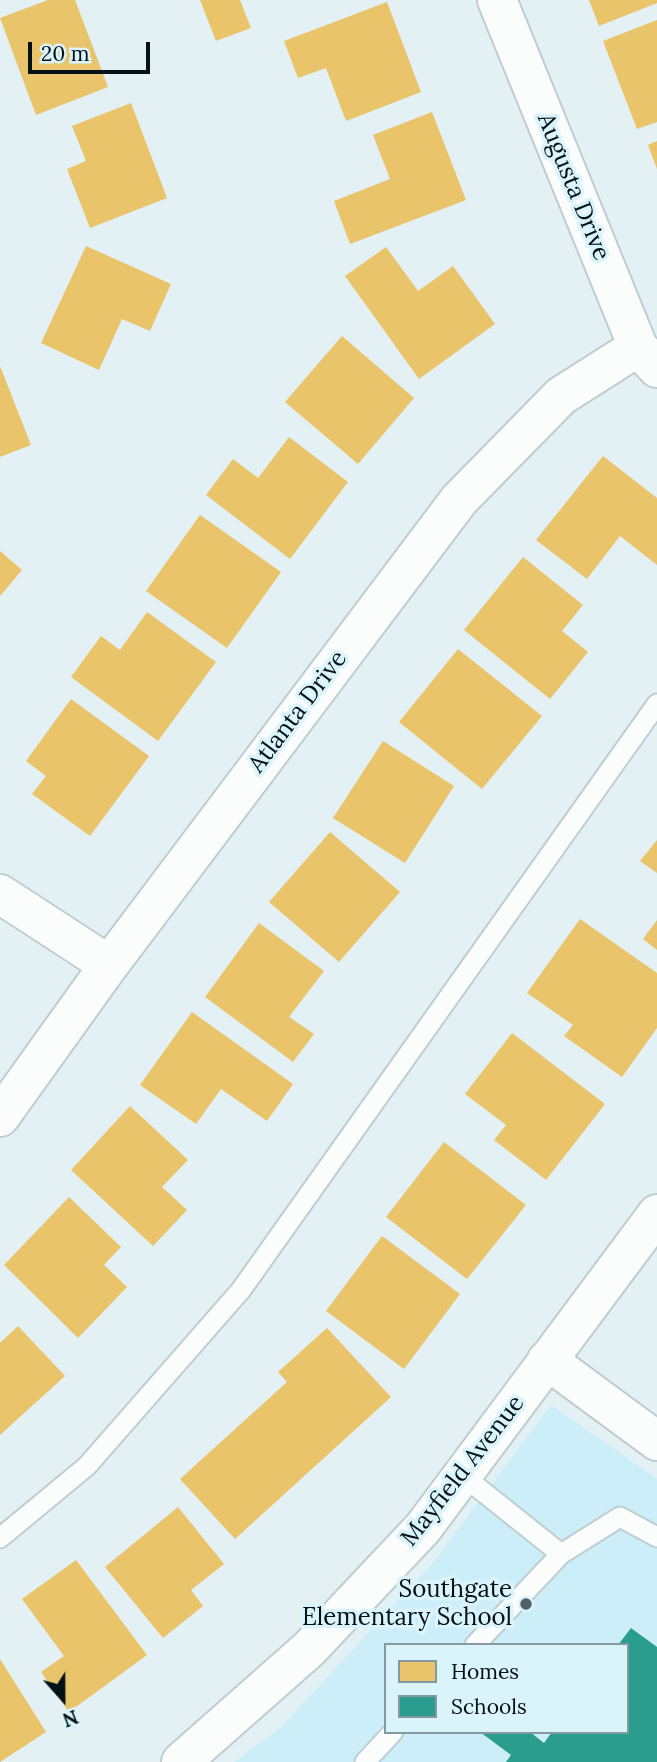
<!DOCTYPE html>
<style>
body{margin:0}
#map{position:relative;width:657px;height:1762px;overflow:hidden;background:#e3f0f4;font-family:Lora,serif}
canvas{display:block}
.legend{position:absolute;left:384px;top:1643px;width:245px;height:91px;box-sizing:border-box;background:#dbf4fc;border:2px solid #859aa0;margin:0;padding:9px 12px;list-style:none;font-size:21px;color:#031217}
.legend li{display:flex;align-items:center;gap:14px;height:35px}
.legend b{width:35px;border:2px solid #859aa0}
.north{position:absolute;left:28px;top:1664px;width:70px;height:70px;-webkit-text-stroke:5px #dbf4fc;paint-order:stroke;rotate:159deg;font-size:19px;font-weight:700;line-height:28px;text-align:center;color:#031217}
.north::after{content:'';display:block;margin:auto;width:24px;height:32px;background:#031217;clip-path:polygon(50% 0,100% 100%,50% 72%,0 100%)}
.scale{position:absolute;left:28px;top:42px;width:122px;height:32px;box-sizing:border-box;border:4px solid #031217;border-top:0;padding-left:9px;font-size:21px;line-height:24px;white-space:nowrap;color:#031217;-webkit-text-stroke:5px #dbf4fc;paint-order:stroke}
</style>
<div id="map">
<canvas width="657" height="1762"></canvas>
<ul class="legend">
<li><b style="height:19px;background:#e9c46a"></b>Homes</li>
<li><b style="height:19px;background:#2a9d8f"></b>Schools</li>
</ul>
<div class="north">N</div>
<div class="scale">20 m</div>
</div>
<script>
const g = document.querySelector('canvas').getContext('2d');
g.lineJoin = 'round';
function fillPath(path, color) {
  g.fillStyle = color;
  g.fill(path, 'evenodd');
}
function stroke(path, color, width, dash) {
  g.strokeStyle = color;
  g.lineWidth = width;
  g.lineCap = dash ? 'butt' : 'round';
  g.setLineDash(dash || []);
  g.stroke(path);
}
function label(font, color, halo, rows, align = 'center') {
  g.font = font + ' Lora,serif';
  g.lineWidth = 7;
  g.setLineDash([]);
  g.textBaseline = 'middle';
  g.strokeStyle = halo;
  g.fillStyle = color;
  for (const [text, x, y, turn = 0] of rows) {
    g.save();
    g.translate(x, y);
    g.rotate((+turn || 0) * Math.PI / 180);
    g.textAlign = isNaN(turn) ? turn : align;
    if (halo) g.strokeText(text, 0, 0);
    g.fillText(text, 0, 0);
    g.restore();
  }
}
const built = new Path2D(`
 M 551,1405 L 657,1479 L 657,1762 L 234,1762 L 282,1726 L 433,1563 ZM 386,1645 L 627,1645 L 627,1732 L 386,1732 Z`);
const homes = new Path2D(`
 M 48,0 L 75,0 L 108,87 L 36,115 L 0,18 Z
 M 200,0 L 240,0 L 251,28 L 216,41 Z
 M 589,0 L 657,0 L 657,3 L 599,26 Z
 M 387,2 L 421,92 L 346,121 L 326,68 L 298,78 L 284,41 Z
 M 657,20 L 657,122 L 637,129 L 603,41 Z
 M 131,103 L 167,198 L 90,228 L 67,169 L 86,161 L 72,126 Z
 M 432,112 L 466,200 L 350,244 L 334,201 L 390,179 L 373,135 Z
 M 657,141 L 657,169 L 648,145 Z
 M 86,246 L 171,284 L 150,331 L 122,319 L 99,370 L 41,343 Z
 M 386,247 L 418,291 L 453,266 L 495,324 L 419,379 L 345,276 Z
 M 342,336 L 414,398 L 358,464 L 285,402 Z
 M 0,366 L 31,445 L 0,457 Z
 M 289,437 L 348,482 L 290,559 L 206,495 L 233,459 L 258,478 Z
 M 603,456 L 657,498 L 657,565 L 620,536 L 587,579 L 536,540 Z
 M 200,515 L 281,572 L 227,648 L 146,591 Z
 M 0,551 L 22,570 L 0,596 Z
 M 523,557 L 583,605 L 562,631 L 588,652 L 550,699 L 464,630 Z
 M 147,612 L 216,662 L 158,741 L 71,677 L 101,636 L 120,650 Z
 M 458,649 L 542,716 L 482,789 L 399,722 Z
 M 71,699 L 149,756 L 90,836 L 32,794 L 46,776 L 26,761 Z
 M 383,741 L 454,786 L 405,863 L 333,818 Z
 M 330,832 L 400,892 L 339,962 L 269,902 Z
 M 657,840 L 657,873 L 640,861 Z
 M 580,919 L 657,973 L 657,1028 L 622,1077 L 564,1036 L 573,1025 L 527,993 Z
 M 657,920 L 657,950 L 643,939 Z
 M 259,923 L 324,971 L 289,1017 L 314,1034 L 293,1062 L 205,997 Z
 M 192,1012 L 293,1084 L 267,1121 L 221,1089 L 196,1124 L 140,1085 Z
 M 512,1033 L 605,1104 L 546,1180 L 494,1140 L 506,1125 L 465,1094 Z
 M 130,1106 L 188,1160 L 162,1187 L 187,1210 L 153,1246 L 71,1170 Z
 M 444,1142 L 526,1205 L 467,1279 L 386,1217 Z
 M 69,1197 L 121,1247 L 104,1265 L 127,1287 L 78,1338 L 4,1265 Z
 M 382,1236 L 460,1294 L 404,1369 L 326,1311 Z
 M 18,1326 L 65,1376 L 0,1435 L 0,1343 Z
 M 327,1328 L 391,1397 L 235,1539 L 180,1479 L 287,1382 L 278,1372 Z
 M 178,1507 L 224,1564 L 191,1590 L 203,1606 L 163,1638 L 105,1567 Z
 M 76,1560 L 147,1655 L 69,1712 L 41,1672 L 64,1656 L 22,1599 Z
 M 0,1659 L 46,1732 L 0,1762 Z`);
const schools = new Path2D(`
 M 631,1628 L 657,1647 L 657,1762 L 506,1762 L 511,1755 L 480,1732 L 530,1732 L 544,1743 L 552,1732 L 627,1732 L 627,1645 L 618,1645 Z`);
const service = new Path2D(`
 M 462,1475 L 561,1554
 M 0,1538 L 87,1466 L 241,1290 L 657,704
 M 475,1645 L 561,1554 L 620,1517 L 657,1537
 M 365,1762 L 393,1732`);
const minor = new Path2D(`
 M 497,0 L 638,347 L 657,368
 M 0,894 L 109,965
 M 0,1117 L 109,965 L 459,500 L 561,396 L 638,347
 M 547,1360 L 657,1441
 M 181,1762 L 309,1649 L 423,1528 L 657,1214`);
const markers = [
 [526,1604,7,"#516064"]
];
const streetNames = [
 ["Augusta Drive",573,187,68],
 ["Atlanta Drive",298,712,-53],
 ["Mayfield Avenue",463,1471,-52]
];
const poiNames = [
 ["Southgate",512,1590],
 ["Elementary School",512,1618]
];
fillPath(built, '#cbeef9');
fillPath(homes, '#e9c46a');
fillPath(schools, '#2a9d8f');
stroke(service, '#bfcdd1', 23);
stroke(minor, '#bfcdd1', 42);
stroke(service, '#fbfdfd', 19);
stroke(minor, '#fbfdfd', 38);
for (const [x, y, r, color] of markers) {
  const dot = new Path2D();
  dot.arc(x, y, r, 0, 2 * Math.PI);
  g.fillStyle = color;
  g.fill(dot);
  stroke(dot, '#dbf4fc', 2.5);
}
label('24px', '#031217', '#dbf4fc', streetNames);
label('24px', '#031217', '#dbf4fc', poiNames, 'right');
</script>
